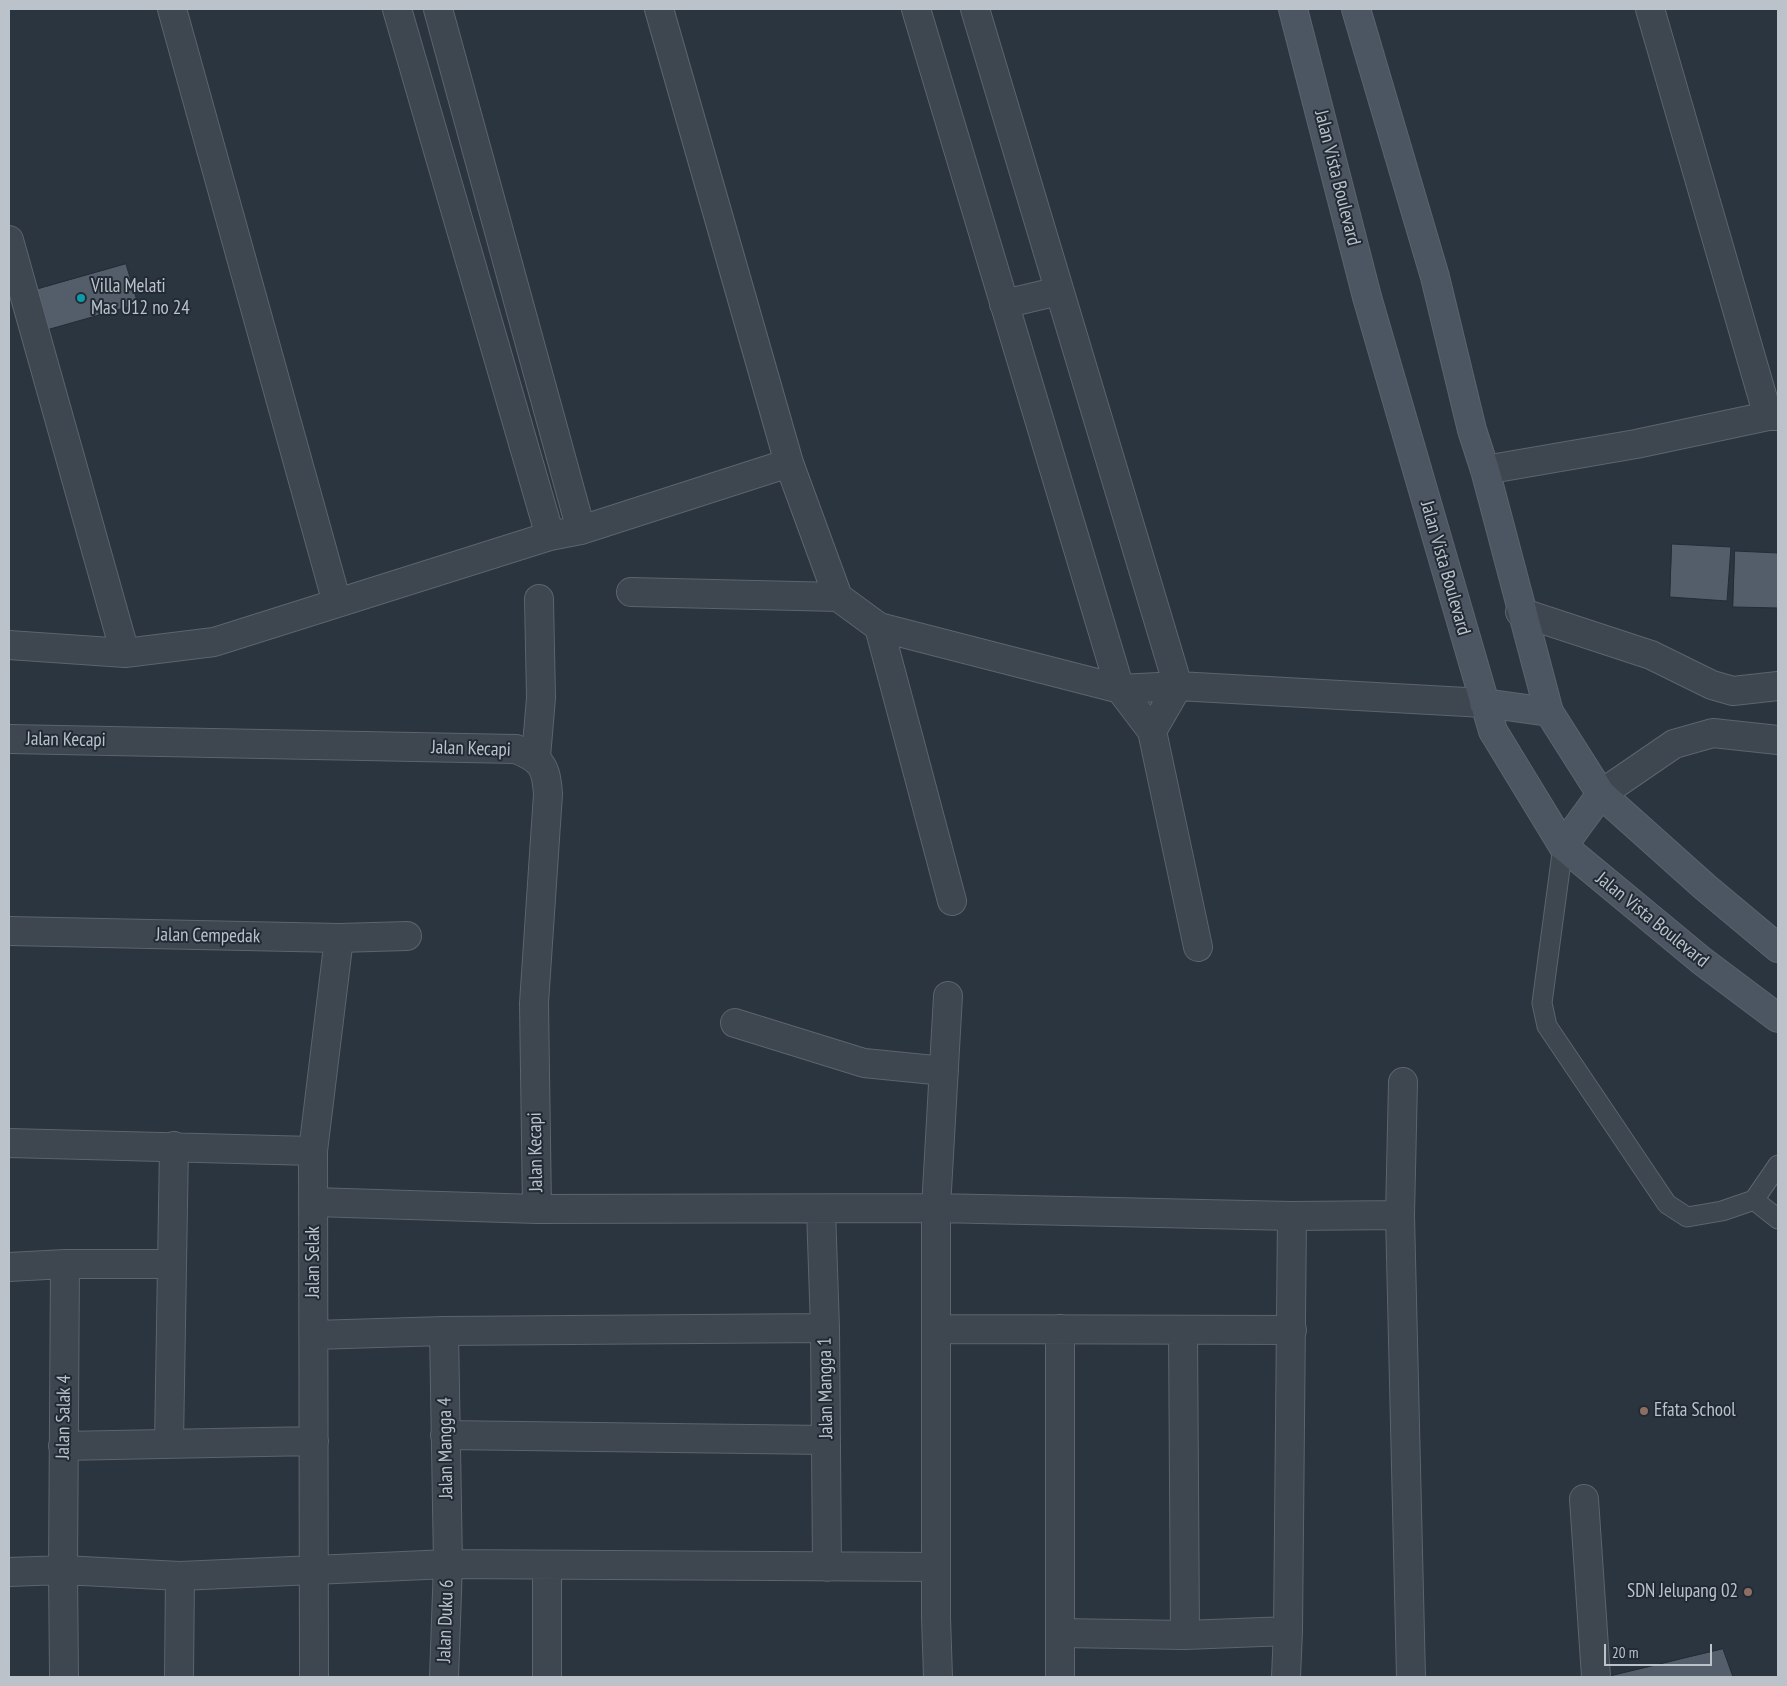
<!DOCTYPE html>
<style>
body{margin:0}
#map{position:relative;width:1787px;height:1686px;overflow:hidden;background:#2a3540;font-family:"PT Sans Narrow",sans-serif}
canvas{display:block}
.frame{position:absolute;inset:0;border:10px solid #bbc2ca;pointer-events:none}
.scale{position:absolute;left:1604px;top:1644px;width:108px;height:22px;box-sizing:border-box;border:2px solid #bbc2ca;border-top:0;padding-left:6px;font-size:15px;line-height:18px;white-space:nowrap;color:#bbc2ca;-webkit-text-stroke:4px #222b35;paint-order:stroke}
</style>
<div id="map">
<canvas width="1787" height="1686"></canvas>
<div class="frame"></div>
<div class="scale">20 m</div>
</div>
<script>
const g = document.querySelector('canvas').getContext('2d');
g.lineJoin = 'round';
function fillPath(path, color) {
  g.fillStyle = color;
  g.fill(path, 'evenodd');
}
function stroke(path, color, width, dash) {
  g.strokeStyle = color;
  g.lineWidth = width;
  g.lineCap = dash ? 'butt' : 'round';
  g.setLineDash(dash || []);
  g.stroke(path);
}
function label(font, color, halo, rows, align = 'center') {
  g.font = font + ' "PT Sans Narrow",sans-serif';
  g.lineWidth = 4;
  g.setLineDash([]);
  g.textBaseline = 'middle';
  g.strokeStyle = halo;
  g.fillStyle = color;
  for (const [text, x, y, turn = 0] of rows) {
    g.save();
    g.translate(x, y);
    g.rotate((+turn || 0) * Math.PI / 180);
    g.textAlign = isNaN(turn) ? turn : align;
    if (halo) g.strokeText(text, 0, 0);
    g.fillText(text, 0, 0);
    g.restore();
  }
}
const building = new Path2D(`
 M 126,264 L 138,304 L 36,333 L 24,293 Z
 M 1672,544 L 1731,547 L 1727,601 L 1670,597 Z
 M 1735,551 L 1778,553 L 1778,608 L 1733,607 Z
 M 1723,1649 L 1733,1677 L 1606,1677 Z`);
const lane = new Path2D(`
 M 1563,846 L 1542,1003 L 1547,1026 L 1667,1204 L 1687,1217 L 1722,1211 L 1754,1200 L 1778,1165
 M 1754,1200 L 1778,1219`);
const street = new Path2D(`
 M 172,9 L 337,603
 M 397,9 L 550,536
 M 438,9 L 581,530
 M 659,9 L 789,463 L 838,597 L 879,627 L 952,901
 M 916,9 L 1120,689 L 1152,731 L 1198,947
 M 975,9 L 1178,686 L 1152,731
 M 1650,9 L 1768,416 L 1778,416
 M 9,240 L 125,653
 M 1004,304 L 1059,291
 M 1485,470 L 1636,444 L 1768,416
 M 631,592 L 838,597
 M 1520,612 L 1651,655 L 1712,685 L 1733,691 L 1778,686
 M 879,627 L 1120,689 L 1178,686 L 1484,703
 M 9,645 L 125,653 L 214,642 L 550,536 L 581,530 L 789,463
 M 9,739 L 516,749 C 542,760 546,766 548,794 L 534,1003 L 537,1209
 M 536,757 L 541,698 L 539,599
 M 1601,794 L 1674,744 L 1713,733 L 1778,740
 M 9,931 L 339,938 L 407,936
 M 735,1023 L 864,1063 L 944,1071
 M 1403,1082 L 1400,1215 L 1411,1677
 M 9,1143 L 313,1151 L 314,1677
 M 313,1151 L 339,938
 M 314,1202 L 537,1209 L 936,1208 L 1292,1216 L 1400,1215
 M 821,1210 L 825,1328 L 827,1567
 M 9,1267 L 65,1264 L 170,1264
 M 936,1329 L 1292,1330
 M 1183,1330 L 1185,1635
 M 444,1331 L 448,1564 L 444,1677
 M 314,1335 L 444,1331 L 825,1328
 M 445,1435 L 826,1440
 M 169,1444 L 174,1146
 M 63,1446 L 314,1441
 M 1584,1499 L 1596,1677
 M 9,1572 L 63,1570 L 180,1576 L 448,1564 L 936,1567
 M 1061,1633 L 1185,1635 L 1288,1631
 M 64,1677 L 63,1570 L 65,1264
 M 179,1677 L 180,1576
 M 547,1677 L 547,1565
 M 938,1677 L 936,1617 L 936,1208 L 948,996
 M 1060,1677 L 1060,1329
 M 1286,1677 L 1288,1631 L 1292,1216`);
const secondary = new Path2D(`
 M 1293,9 L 1367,297 L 1493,731 L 1563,846 L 1702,961 L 1778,1018
 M 1356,9 L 1435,277 L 1472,430 L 1485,470 L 1549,712 L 1601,794 L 1705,887 L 1778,948
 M 1484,703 L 1549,712
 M 1563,846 L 1601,794`);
const markers = [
 [81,298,5,"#0f9aa8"],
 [1644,1411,5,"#8d6e63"],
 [1748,1592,5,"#8d6e63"]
];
const streetNames = [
 ["Jalan Vista Boulevard",1337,178,76],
 ["Jalan Vista Boulevard",1445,568,74],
 ["Jalan Kecapi",66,740,1],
 ["Jalan Kecapi",471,749,2],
 ["Jalan Vista Boulevard",1652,920,39],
 ["Jalan Cempedak",208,936,1],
 ["Jalan Kecapi",536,1152,-91],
 ["Jalan Selak",314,1262,-90],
 ["Jalan Mangga 1",826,1388,-91],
 ["Jalan Salak 4",64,1417,-89],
 ["Jalan Mangga 4",446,1448,-91],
 ["Jalan Duku 6",446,1621,-88]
];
const poiNames = [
 ["Villa Melati",91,287],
 ["Mas U12 no 24",91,309],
 ["Efata School",1654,1411],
 ["SDN Jelupang 02",1738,1592,"right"]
];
fillPath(building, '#535e6a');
stroke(building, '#242d37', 1);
stroke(lane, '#5c646d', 21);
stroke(street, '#5c646d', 30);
stroke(secondary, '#5c646d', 30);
stroke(lane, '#3e4650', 19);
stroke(street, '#3e4650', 28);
stroke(secondary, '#4c5662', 28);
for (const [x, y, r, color] of markers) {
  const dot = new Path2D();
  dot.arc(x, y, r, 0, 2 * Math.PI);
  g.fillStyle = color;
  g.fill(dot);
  stroke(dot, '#222b35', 2);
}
label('19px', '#bbc2ca', '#222b35', streetNames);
label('19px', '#bbc2ca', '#222b35', poiNames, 'left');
</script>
